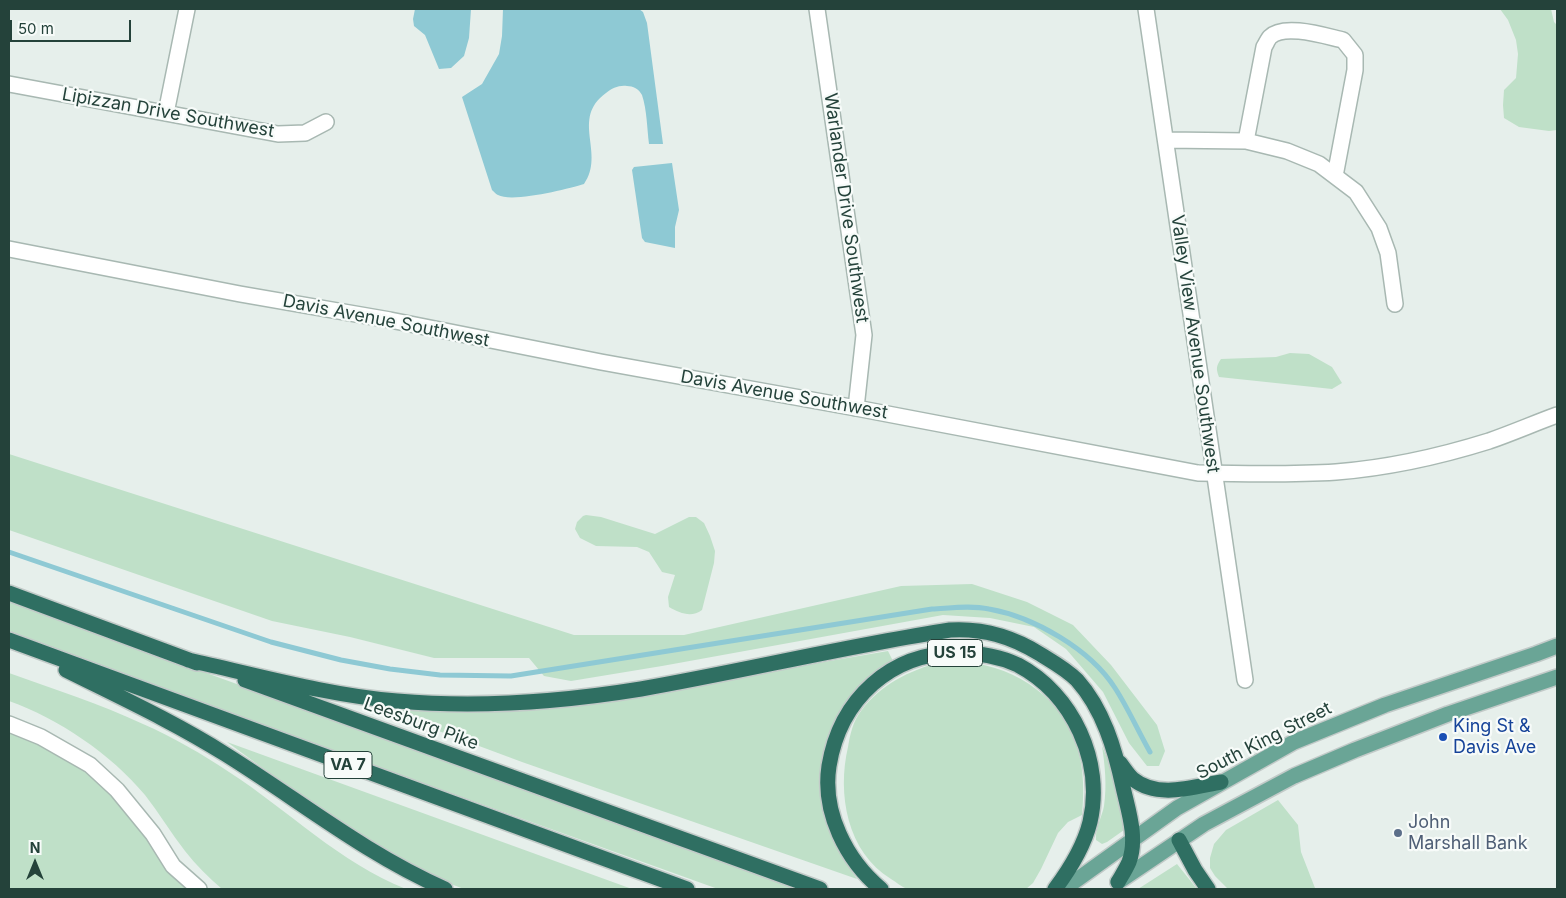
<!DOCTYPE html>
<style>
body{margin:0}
#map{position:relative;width:1566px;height:898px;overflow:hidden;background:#e6efeb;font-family:Inter,sans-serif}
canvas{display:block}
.frame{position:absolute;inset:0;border:10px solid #24423a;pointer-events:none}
.north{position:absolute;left:10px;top:838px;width:50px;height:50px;-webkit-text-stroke:4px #f7fbf9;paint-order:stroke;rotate:0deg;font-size:14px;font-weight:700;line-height:20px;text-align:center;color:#24423a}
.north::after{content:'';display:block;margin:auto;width:18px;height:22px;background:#24423a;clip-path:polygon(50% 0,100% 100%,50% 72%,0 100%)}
.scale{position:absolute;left:10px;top:20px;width:121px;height:22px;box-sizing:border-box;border:2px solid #24423a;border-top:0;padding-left:6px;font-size:15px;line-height:18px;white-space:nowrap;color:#24423a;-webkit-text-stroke:4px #f7fbf9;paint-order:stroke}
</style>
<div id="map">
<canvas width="1566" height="898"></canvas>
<div class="frame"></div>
<div class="north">N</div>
<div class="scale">50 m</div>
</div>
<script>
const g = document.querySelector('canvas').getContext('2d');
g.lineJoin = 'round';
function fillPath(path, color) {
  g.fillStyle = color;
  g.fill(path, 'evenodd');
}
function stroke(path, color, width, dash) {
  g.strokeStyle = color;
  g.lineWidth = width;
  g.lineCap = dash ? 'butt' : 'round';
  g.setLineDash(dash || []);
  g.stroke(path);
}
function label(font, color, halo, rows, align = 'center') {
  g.font = font + ' Inter,sans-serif';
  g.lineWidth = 4.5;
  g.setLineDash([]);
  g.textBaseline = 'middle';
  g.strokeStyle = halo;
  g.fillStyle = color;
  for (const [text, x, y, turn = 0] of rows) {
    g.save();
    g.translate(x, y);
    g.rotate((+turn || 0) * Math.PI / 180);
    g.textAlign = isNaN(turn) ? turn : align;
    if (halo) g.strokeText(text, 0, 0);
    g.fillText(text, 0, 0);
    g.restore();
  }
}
const green = new Path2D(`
 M 1500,9 L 1551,9 L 1554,22 L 1557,25 L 1557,130 L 1549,131 L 1519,127 L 1504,118 L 1503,105 L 1504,90 L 1516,78 L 1518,54 L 1516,40 L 1508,20 Z
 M 1290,353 L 1309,354 L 1332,367 L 1342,383 L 1332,389 L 1219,377 C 1216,369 1216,366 1221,359 L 1276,357 Z
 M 9,454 L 574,635 L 684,635 L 901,586 L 972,584 L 1027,602 L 1073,625 L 1111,665 L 1157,725 L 1165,751 L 1159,766 L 1147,766 L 1129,743 L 1103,692 L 1066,649 L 1034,627 L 990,618 L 943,615 L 662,666 L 571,681 L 544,676 L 529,658 L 434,658 L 350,637 L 272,621 L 9,530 Z
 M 586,515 L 601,517 L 655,534 L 689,517 L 696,517 L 704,523 L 710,536 L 715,551 L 714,563 L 702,610 C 691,618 680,613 669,607 L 668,597 L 675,575 L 662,572 L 649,552 L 637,547 L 596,546 L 580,538 L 575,529 L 577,522 L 583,516 Z
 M 9,601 L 799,889 L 718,889 L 392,772 L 9,631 Z
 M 888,651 L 893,661 L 882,669 L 837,720 L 832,834 L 843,858 L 857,879 L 522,762 L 353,699 L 608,699 Z
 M 940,662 C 949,662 958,662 967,662 C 1018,668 1064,699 1078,750 C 1084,770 1084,793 1082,815 L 1068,822 L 1058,833 L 1041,869 L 1033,883 L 1026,889 C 996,889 967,889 938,889 C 929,889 916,891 907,889 C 902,887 896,882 891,879 C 847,852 837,794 848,747 C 850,735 853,721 861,711 C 881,684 909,671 940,662 Z
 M 9,673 C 54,689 100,704 143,724 C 173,737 202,754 229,772 C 288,810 340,863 406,889 L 222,889 C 208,877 196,865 185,851 C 171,833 159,813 145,795 C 111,754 59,719 9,701 Z
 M 9,725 L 117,790 L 200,889 L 9,889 Z
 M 227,742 L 632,889 L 464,889 L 422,873 L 323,812 Z
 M 1102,746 L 1112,770 L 1124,830 L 1107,842 L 1102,844 L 1096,840 C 1095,828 1102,817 1104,806 C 1107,785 1105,766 1102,746 Z
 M 1278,800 L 1298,825 L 1301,852 L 1315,888 L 1317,889 L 1228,889 L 1215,876 L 1210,868 L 1210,858 L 1214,844 L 1226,830 Z
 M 1177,864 L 1197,889 L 1138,889 Z`);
const water = new Path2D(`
 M 415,9 L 471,9 L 469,38 L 464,56 L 451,68 L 439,69 L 425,35 L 414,26 L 413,19 Z
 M 503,9 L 639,9 L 643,12 L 647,23 L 663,144 L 649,144 C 647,128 647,110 642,95 C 639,89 633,86 627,86 C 619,85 612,88 606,93 C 570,119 606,153 584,184 C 568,189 512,203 498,195 C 497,195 492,190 492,190 L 462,97 L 482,84 L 499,54 L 502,36 Z
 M 672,163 L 679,210 L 675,227 L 675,248 L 645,242 L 642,238 L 632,170 L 634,167 Z`);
const stream = new Path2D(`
 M 9,552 L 271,642 L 341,660 L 390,669 L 440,675 L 511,676 L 932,609 C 951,608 971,605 989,609 C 1034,617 1090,649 1115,688 C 1128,708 1138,731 1150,752`);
const minor = new Path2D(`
 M 817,9 L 864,335 L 856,408
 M 1146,9 L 1245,680
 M 9,84 L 278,134 L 305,133 L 326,122
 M 166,113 L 187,9
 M 1166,140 L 1246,141 L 1287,151 L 1319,164 L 1356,192 L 1379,228 L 1388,253 L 1395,304
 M 1246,141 L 1264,47 C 1266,44 1268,39 1270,37 C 1284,23 1325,36 1343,40 L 1355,55 L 1355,70 L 1335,176
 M 9,724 L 41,737 L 90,765 L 117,790 L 153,834 L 173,866 L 199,889`);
const tertiary = new Path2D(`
 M 9,249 L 240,294 L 390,320 L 601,362 L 856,408 L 1198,473 C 1244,474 1290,475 1336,472 C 1387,468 1441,456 1489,441 C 1512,433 1535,423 1557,415`);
const primary = new Path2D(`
 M 1118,882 L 1204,824 L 1294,776 L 1355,750 L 1448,714 L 1557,677
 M 1064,889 L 1177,808 L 1294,742 L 1385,705 L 1536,654 L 1557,646`);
const motorway = new Path2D(`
 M 9,593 L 197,663
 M 9,640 L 687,889
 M 188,660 C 257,675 326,695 397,701 C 478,708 561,702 641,689 C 744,671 846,646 950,630 C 983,628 1011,636 1040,654 C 1053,662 1066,669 1077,680 C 1103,709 1115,749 1123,787 C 1128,810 1138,838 1129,862 C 1126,869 1122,875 1118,882
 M 66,670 C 120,697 174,722 225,754 C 299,800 364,853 445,889
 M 245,680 L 820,889
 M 1120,763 C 1124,768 1128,775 1133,779 C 1157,799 1193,787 1221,782
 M 1179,840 L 1195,870 L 1208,889
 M 881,889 C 846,860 822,812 829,766 C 840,699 891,652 959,653 C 979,653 999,656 1018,665 C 1073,694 1104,762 1090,822 C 1084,846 1070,869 1055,889`);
const markers = [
 [1443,737,5,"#1a4fb4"],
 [1398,833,5,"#5c6f8a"]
];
const shields = [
 [955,653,55],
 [348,765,48]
];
const shieldNames = [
 ["US 15",955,653],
 ["VA 7",348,765]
];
const streetNames = [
 ["Lipizzan Drive Southwest",168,113,10],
 ["Warlander Drive Southwest",846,208,82],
 ["Davis Avenue Southwest",386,321,11],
 ["Valley View Avenue Southwest",1195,344,82],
 ["Davis Avenue Southwest",784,395,10],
 ["Leesburg Pike",421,724,20],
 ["South King Street",1264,741,-27]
];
const transitNames = [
 ["King St &",1453,727],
 ["Davis Ave",1453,748]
];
const serviceNames = [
 ["John",1408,823],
 ["Marshall Bank",1408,844]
];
fillPath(green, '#bfe0c8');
fillPath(water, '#8ec9d4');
stroke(stream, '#8ec9d4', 5);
stroke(minor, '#a8b8b2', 18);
stroke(tertiary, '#a8b8b2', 18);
stroke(primary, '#c2cac8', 18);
stroke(motorway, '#c2cac8', 18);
stroke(minor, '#fff', 15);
stroke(tertiary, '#fff', 15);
stroke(primary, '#6aa596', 15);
stroke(motorway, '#2f6f62', 15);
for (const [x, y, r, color] of markers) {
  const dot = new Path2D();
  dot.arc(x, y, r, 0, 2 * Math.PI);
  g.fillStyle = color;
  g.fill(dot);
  stroke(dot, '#f7fbf9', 2);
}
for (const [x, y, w] of shields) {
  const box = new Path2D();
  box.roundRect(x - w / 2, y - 13.5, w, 27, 4);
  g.fillStyle = '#f7fbf9';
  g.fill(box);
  stroke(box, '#24423a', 1);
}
label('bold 16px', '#24423a', null, shieldNames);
label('18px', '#24423a', '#f7fbf9', streetNames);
label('18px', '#164399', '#f7fbf9', transitNames, 'left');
label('18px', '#4e5e75', '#f7fbf9', serviceNames, 'left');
</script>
